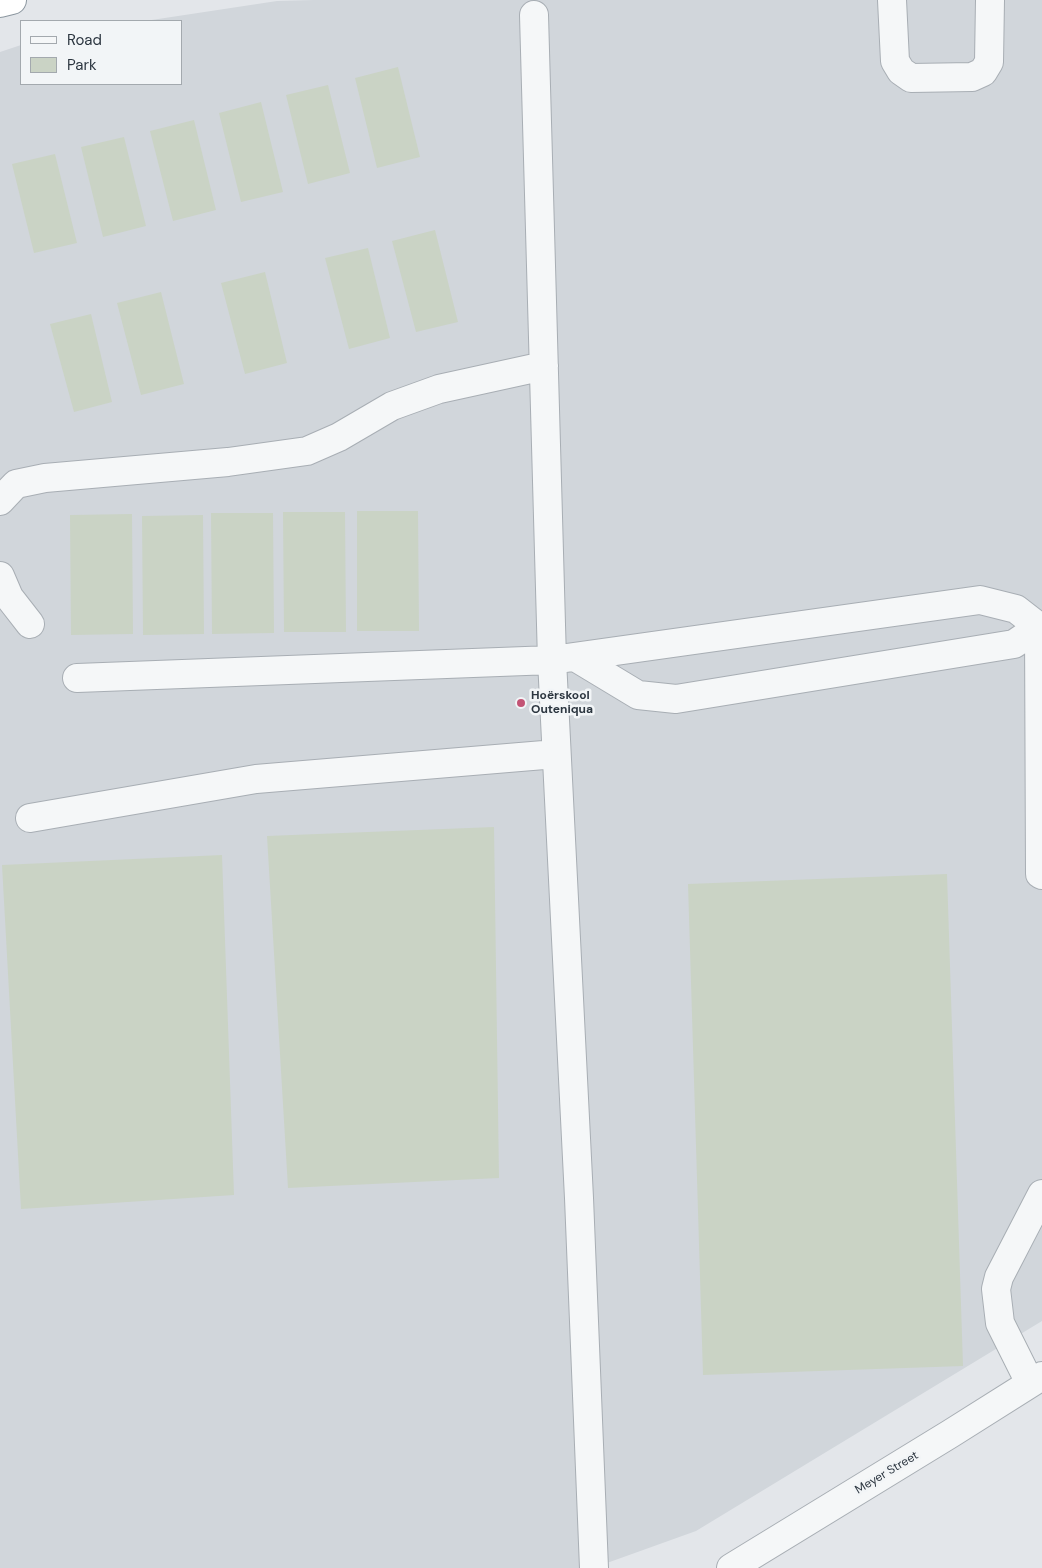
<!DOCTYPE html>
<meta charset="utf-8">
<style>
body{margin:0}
#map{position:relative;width:1042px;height:1568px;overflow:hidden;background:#e3e6ea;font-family:"DM Sans",sans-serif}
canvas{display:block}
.legend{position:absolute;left:20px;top:20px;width:162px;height:65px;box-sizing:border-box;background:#f2f5f7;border:1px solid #a3a9ae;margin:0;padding:6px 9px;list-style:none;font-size:15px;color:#2c3640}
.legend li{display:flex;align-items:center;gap:10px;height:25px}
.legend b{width:25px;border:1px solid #a3a9ae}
</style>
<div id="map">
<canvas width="1042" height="1568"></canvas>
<ul class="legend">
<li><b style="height:6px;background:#f5f7f8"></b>Road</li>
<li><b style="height:14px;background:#cad3c5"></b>Park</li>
</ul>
</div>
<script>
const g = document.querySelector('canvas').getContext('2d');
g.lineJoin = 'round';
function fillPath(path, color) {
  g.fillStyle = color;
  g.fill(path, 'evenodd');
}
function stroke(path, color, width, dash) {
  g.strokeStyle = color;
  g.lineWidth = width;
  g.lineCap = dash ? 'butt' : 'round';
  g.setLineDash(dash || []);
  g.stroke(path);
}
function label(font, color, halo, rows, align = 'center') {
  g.font = font + ' "DM Sans",sans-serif';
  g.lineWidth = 5;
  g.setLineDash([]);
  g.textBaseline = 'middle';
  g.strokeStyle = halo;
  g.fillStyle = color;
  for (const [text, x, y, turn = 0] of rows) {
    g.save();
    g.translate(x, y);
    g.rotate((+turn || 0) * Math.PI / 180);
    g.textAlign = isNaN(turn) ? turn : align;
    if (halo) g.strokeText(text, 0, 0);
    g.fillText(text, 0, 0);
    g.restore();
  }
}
const built = new Path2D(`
 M 314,0 L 1042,0 L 1042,1321 L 696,1531 L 593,1568 L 0,1568 L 0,52 L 21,45 L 21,84 L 181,84 L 181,21 L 145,21 L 277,1 Z`);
const green = new Path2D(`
 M 398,67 L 420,157 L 377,168 L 355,78 Z
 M 328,85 L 350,173 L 308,184 L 286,95 Z
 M 261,102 L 283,192 L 241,202 L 219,113 Z
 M 194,120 L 216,210 L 173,221 L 150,131 Z
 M 124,137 L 146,226 L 103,237 L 81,147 Z
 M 55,154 L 77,243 L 34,253 L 12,164 Z
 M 435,230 L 458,322 L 416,332 L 392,241 Z
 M 368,248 L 390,338 L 349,349 L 325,258 Z
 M 265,272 L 287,363 L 245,374 L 221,283 Z
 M 161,292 L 184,384 L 141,395 L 117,303 Z
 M 91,314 L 112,402 L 74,412 L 50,324 Z
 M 357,511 L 418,511 L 419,631 L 357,631 Z
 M 283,512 L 345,512 L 346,632 L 284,632 Z
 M 211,513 L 273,513 L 274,633 L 212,634 Z
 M 132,514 L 133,634 L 71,635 L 70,515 Z
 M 203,515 L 204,634 L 143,635 L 142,516 Z
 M 494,827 L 499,1178 L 288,1188 L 267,836 Z
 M 222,855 L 234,1195 L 21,1209 L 2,865 Z
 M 947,874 L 963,1366 L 703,1375 L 688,884 Z`);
const minor = new Path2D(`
 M 892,0 L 895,61 L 901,71 L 911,78 L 972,77 L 983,72 L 989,62 L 990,0
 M 534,15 L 552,660 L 579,1198 L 594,1568
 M 0,501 L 16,484 L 45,478 L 228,462 L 307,451 L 339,437 L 392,406 L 439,389 L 544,366
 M 0,576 L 9,597 L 30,624
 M 575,657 L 638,695 L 676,699 L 1014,644 L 1039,627 L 1042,627
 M 77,678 L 552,660 L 980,600 L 1016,609 L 1039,627 L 1040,874 L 1042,875
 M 30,818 L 256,779 L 556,754
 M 1030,1383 L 1000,1323 L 996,1289 L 999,1277 L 1042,1194
 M 731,1568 L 950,1434 L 1042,1376`);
const highway = new Path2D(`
 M 0,3 L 12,0`);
const markers = [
 [521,703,5,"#c35475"]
];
const poiNames = [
 ["Hoërskool",531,696],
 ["Outeniqua",531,710]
];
const streetNames = [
 ["Meyer Street",887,1473,-31]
];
fillPath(built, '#d1d6db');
fillPath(green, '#cad3c5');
stroke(minor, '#a8aeb4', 30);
stroke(highway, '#8b969f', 30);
stroke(minor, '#f5f7f8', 28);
stroke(highway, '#fff', 28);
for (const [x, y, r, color] of markers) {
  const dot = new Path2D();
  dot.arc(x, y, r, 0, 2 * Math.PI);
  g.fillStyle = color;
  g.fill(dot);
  stroke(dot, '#f2f5f7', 2);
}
label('bold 12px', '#2c3640', '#f2f5f7', poiNames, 'left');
label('12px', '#2c3640', '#f2f5f7', streetNames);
</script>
